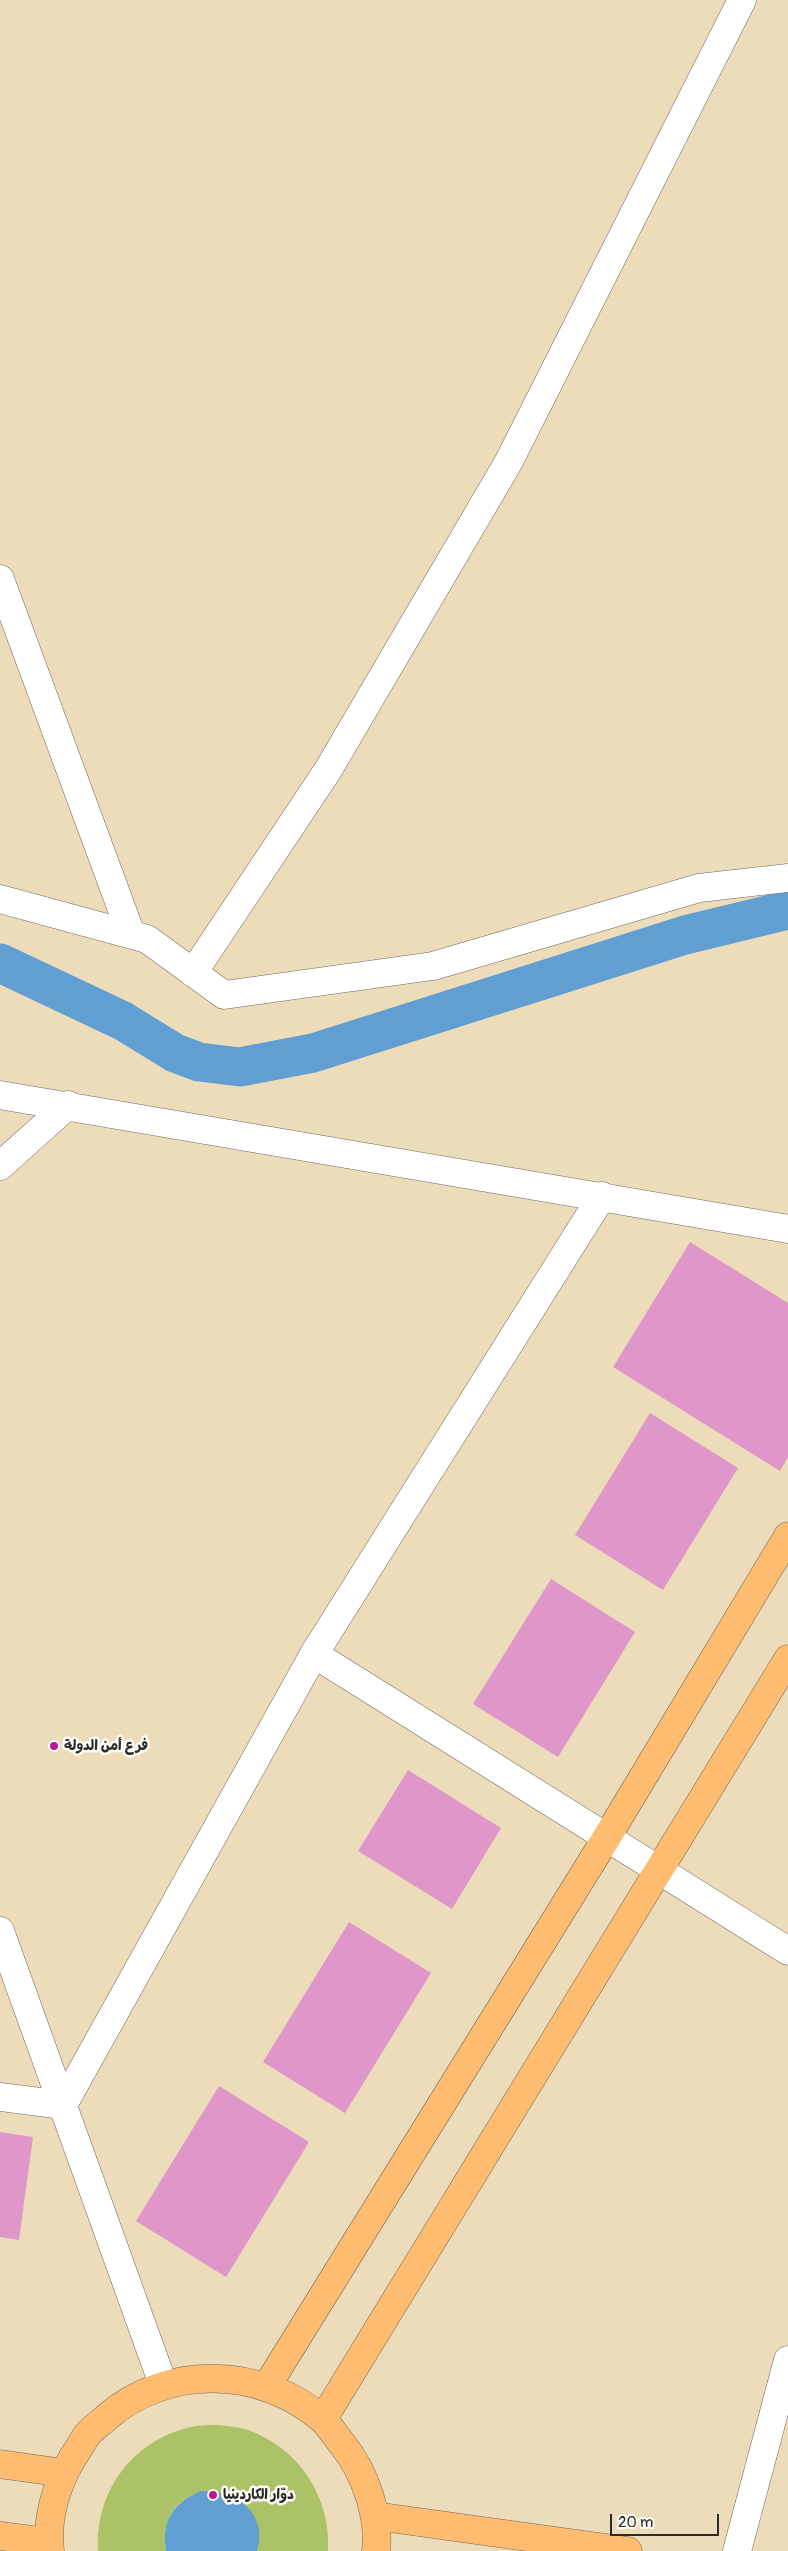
<!DOCTYPE html>
<meta charset="utf-8">
<style>
body{margin:0}
#map{position:relative;width:788px;height:2551px;overflow:hidden;background:#eddcba;font-family:Pangolin,sans-serif}
canvas{display:block}
.scale{position:absolute;left:610px;top:2514px;width:109px;height:22px;box-sizing:border-box;border:2px solid #2b2b2b;border-top:0;padding-left:6px;font-size:15px;line-height:18px;white-space:nowrap;color:#2b2b2b;-webkit-text-stroke:4px #fdfcf7;paint-order:stroke}
</style>
<div id="map">
<canvas width="788" height="2551"></canvas>
<div class="scale">20 m</div>
</div>
<script>
const g = document.querySelector('canvas').getContext('2d');
g.lineJoin = 'round';
function fillPath(path, color) {
  g.fillStyle = color;
  g.fill(path, 'evenodd');
}
function stroke(path, color, width, dash) {
  g.strokeStyle = color;
  g.lineWidth = width;
  g.lineCap = dash ? 'butt' : 'round';
  g.setLineDash(dash || []);
  g.stroke(path);
}
function label(font, color, halo, rows, align = 'center') {
  g.font = font + ' Pangolin,"Playpen Sans Arabic",sans-serif';
  g.lineWidth = 5;
  g.setLineDash([]);
  g.textBaseline = 'middle';
  g.strokeStyle = halo;
  g.fillStyle = color;
  for (const [text, x, y, turn = 0] of rows) {
    g.save();
    g.translate(x, y);
    g.rotate((+turn || 0) * Math.PI / 180);
    g.textAlign = isNaN(turn) ? turn : align;
    if (halo) g.strokeText(text, 0, 0);
    g.fillText(text, 0, 0);
    g.restore();
  }
}
const green = new Path2D(`
 M 217,2425 C 227,2426 238,2427 248,2430 C 299,2448 331,2497 328,2551 L 257,2551 L 258,2548 L 217,2491 C 180,2492 160,2514 166,2551 L 98,2551 C 95,2493 130,2443 187,2428 C 196,2425 208,2425 217,2425 Z`);
const water = new Path2D(`
 M 201,2491 C 236,2490 268,2512 257,2551 L 166,2551 C 161,2520 173,2503 201,2491 Z`);
const canal = new Path2D(`
 M 0,963 L 123,1021 L 175,1053 L 199,1062 L 240,1067 L 313,1053 L 685,935 L 788,910`);
const building = new Path2D(`
 M 690,1242 L 788,1303 L 788,1457 L 780,1471 L 613,1367 Z
 M 650,1413 L 738,1468 L 663,1590 L 575,1535 Z
 M 551,1579 L 635,1632 L 558,1757 L 473,1704 Z
 M 408,1770 L 501,1828 L 452,1909 L 358,1851 Z
 M 349,1922 L 431,1973 L 345,2113 L 263,2062 Z
 M 219,2086 L 309,2142 L 226,2277 L 136,2221 Z
 M 0,2132 L 33,2137 L 19,2240 L 0,2237 Z`);
const minor = new Path2D(`
 M 0,579 L 131,934
 M 0,899 L 147,939 L 224,995 L 433,966 L 699,888 L 788,878
 M 193,973 L 328,770 L 508,463 L 742,0
 M 0,1095 L 788,1229
 M 0,1166 L 68,1105
 M 314,1654 L 788,1951
 M 0,1931 L 163,2384
 M 0,2097 L 63,2105 L 314,1654 L 602,1196
 M 737,2551 L 788,2360`);
const major = new Path2D(`
 M 267,2386 L 607,1837 L 788,1536
 M 323,2419 L 788,1659
 M 0,2464 L 64,2473
 M 375,2516 L 628,2551
 M 0,2536 L 48,2542
 M 50,2551 C 46,2519 56,2485 73,2457 C 78,2450 82,2442 87,2435 C 92,2428 101,2423 107,2417 C 167,2365 261,2366 322,2419 C 330,2426 336,2437 343,2445 C 365,2473 380,2515 376,2551`);
const markers = [
 [54,1746,5,"#b5179e"],
 [213,2495,5,"#b5179e"]
];
const poiNames = [
 ["فرع أمن الدولة",64,1746],
 ["دوّار الكاردينيا",223,2495]
];
fillPath(green, '#abc267');
fillPath(water, '#619fd2');
stroke(canal, '#619fd2', 39);
fillPath(building, '#df96c8');
stroke(minor, '#6f695d', 29);
stroke(major, '#6f695d', 29);
stroke(minor, '#fff', 28);
stroke(major, '#fdbc6f', 28);
for (const [x, y, r, color] of markers) {
  const dot = new Path2D();
  dot.arc(x, y, r, 0, 2 * Math.PI);
  g.fillStyle = color;
  g.fill(dot);
  stroke(dot, '#fdfcf7', 2);
}
label('bold 14px', '#2b2b2b', '#fdfcf7', poiNames, 'left');
</script>
